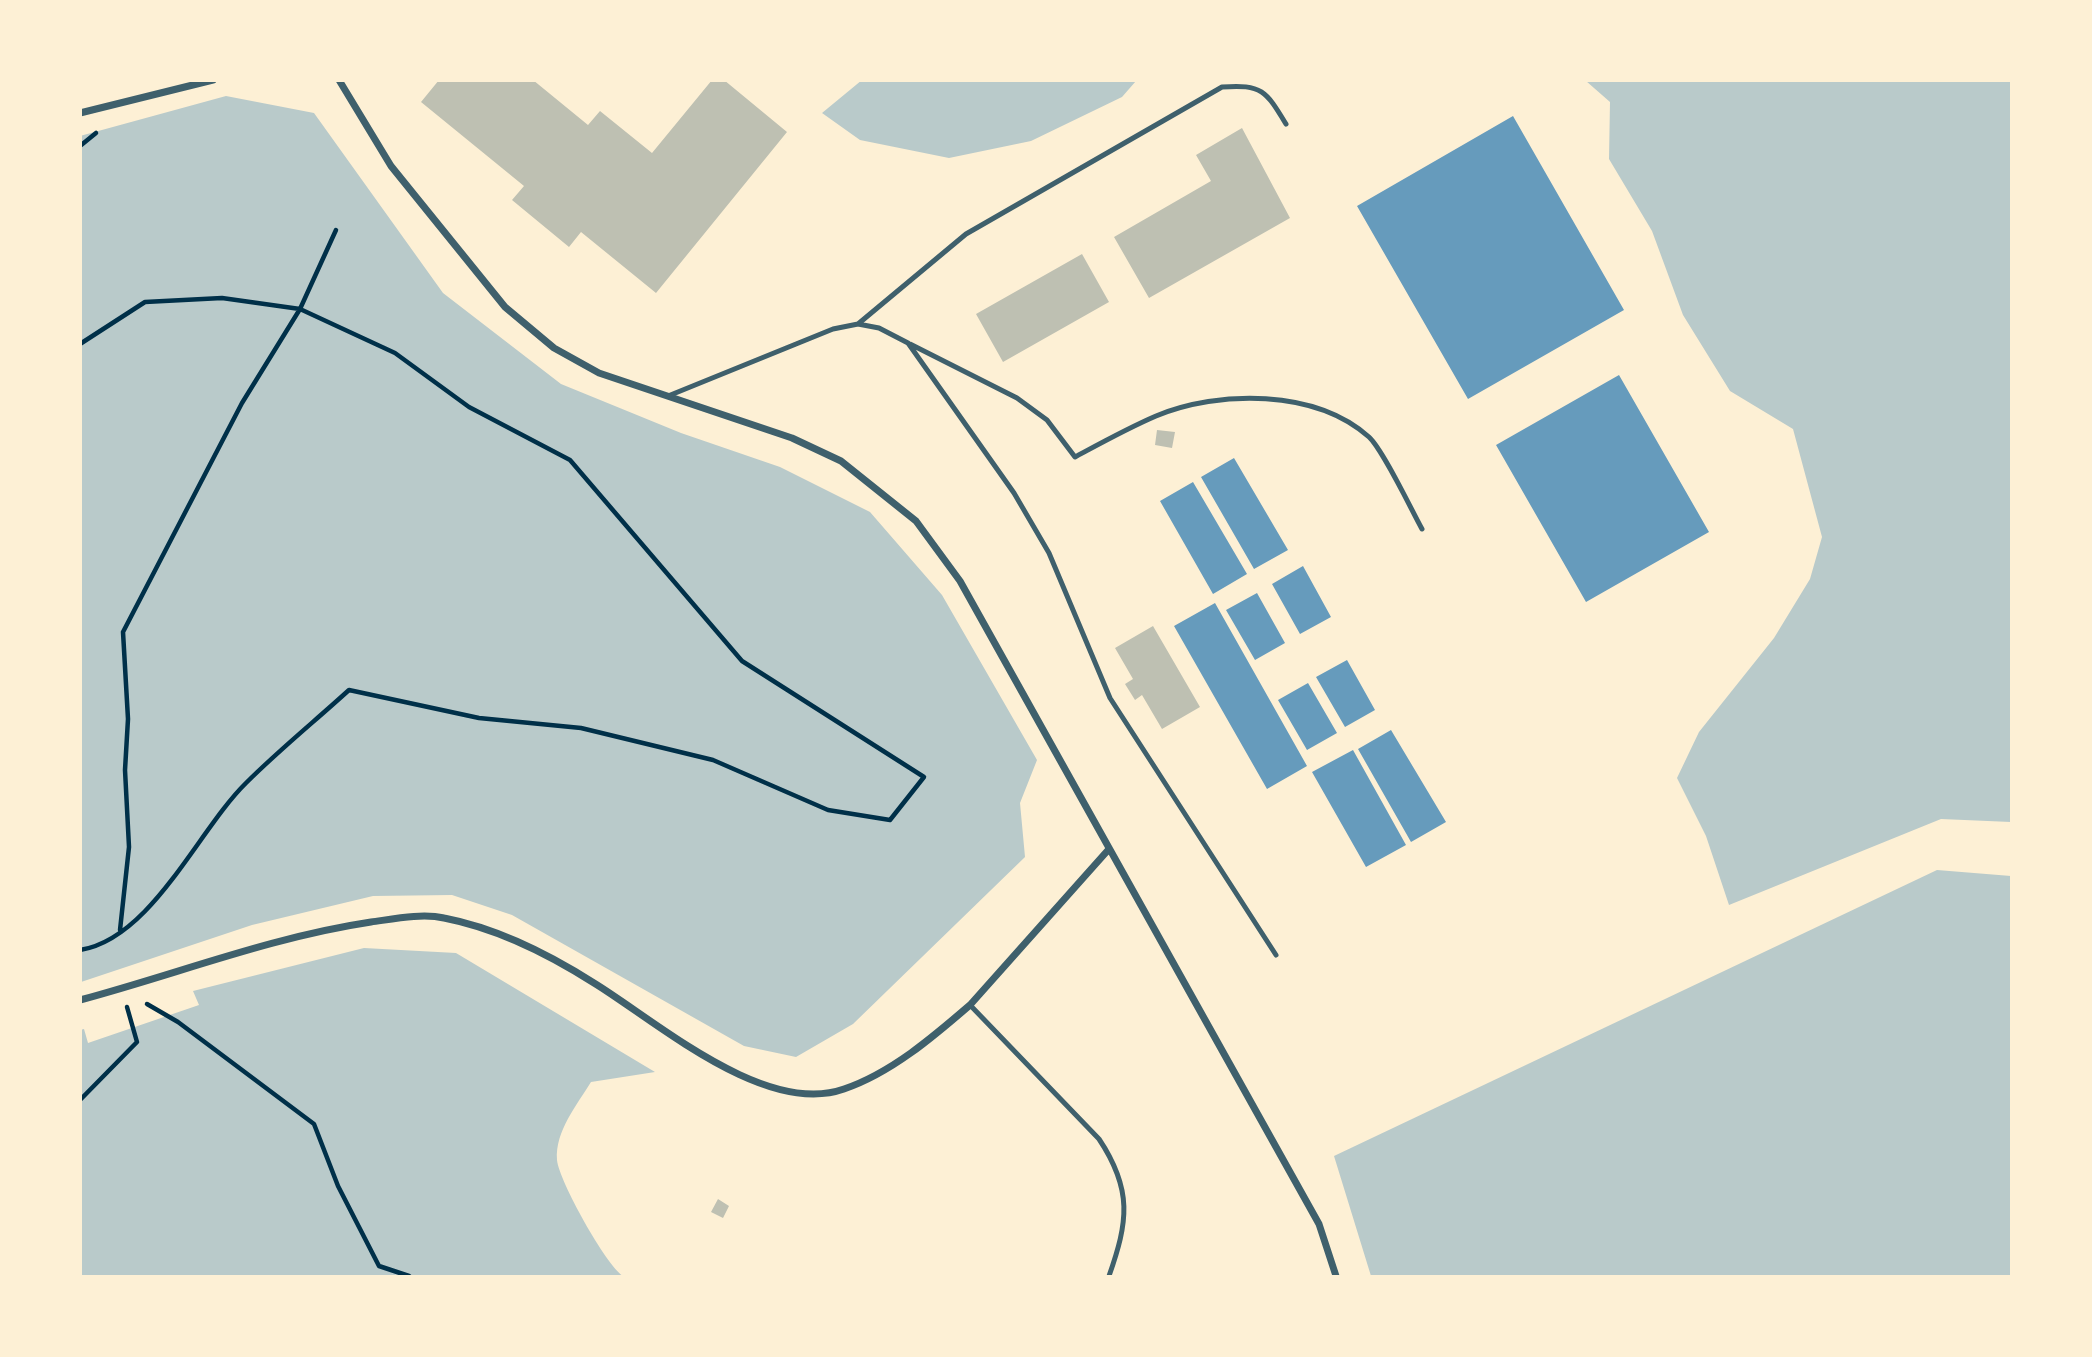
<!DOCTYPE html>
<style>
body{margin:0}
#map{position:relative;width:2092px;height:1357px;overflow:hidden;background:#fdf0d5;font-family:"Varela Round",sans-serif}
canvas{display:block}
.frame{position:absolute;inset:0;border:82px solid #fdf0d5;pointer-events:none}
</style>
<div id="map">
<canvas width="2092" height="1357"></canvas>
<div class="frame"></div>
</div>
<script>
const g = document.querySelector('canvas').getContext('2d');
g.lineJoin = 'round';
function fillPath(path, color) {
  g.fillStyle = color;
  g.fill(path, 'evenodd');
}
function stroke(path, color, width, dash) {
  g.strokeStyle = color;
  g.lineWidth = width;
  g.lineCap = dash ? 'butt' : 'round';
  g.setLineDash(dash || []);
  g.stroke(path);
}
const green = new Path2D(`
 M 862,80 L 1136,80 L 1136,81 L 1122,97 L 1031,141 L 949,158 L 860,140 L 822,113 Z
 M 1586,81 L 2011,81 L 2011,822 L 1941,819 L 1729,905 L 1706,836 L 1677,778 L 1699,732 L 1774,638 L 1810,579 L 1822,537 L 1793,429 L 1730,391 L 1683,315 L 1652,231 L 1609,159 L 1610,102 Z
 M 226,96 L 314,113 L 443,293 L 561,384 L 681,433 L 780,467 L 870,512 L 942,595 L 1037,760 L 1020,803 L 1025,857 L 853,1024 L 796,1057 L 744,1046 L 512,915 L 452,895 L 373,896 L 252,925 L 81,982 L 80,136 Z
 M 1937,870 L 2011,876 L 2011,1276 L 1371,1276 L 1334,1156 Z
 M 364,948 L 456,953 L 655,1072 L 591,1082 C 577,1105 555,1131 557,1160 C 559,1181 606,1265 623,1276 L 81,1276 L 80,1030 L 84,1029 L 88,1043 L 199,1005 L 193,991 Z`);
const water = new Path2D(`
 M 1513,116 L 1624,310 L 1468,399 L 1357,206 Z
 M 1619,375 L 1709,532 L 1586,602 L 1496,445 Z
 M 1234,458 L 1288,550 L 1254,569 L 1201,477 Z
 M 1193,482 L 1247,574 L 1213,594 L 1160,501 Z
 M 1303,566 L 1331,617 L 1300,634 L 1272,584 Z
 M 1257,593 L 1285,643 L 1255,660 L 1226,610 Z
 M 1215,603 L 1307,766 L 1267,789 L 1174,626 Z
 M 1347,660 L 1375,710 L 1345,727 L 1316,677 Z
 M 1308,683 L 1337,733 L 1307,750 L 1278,700 Z
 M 1391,730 L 1446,822 L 1411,842 L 1358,749 Z
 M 1353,750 L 1406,845 L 1366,867 L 1312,772 Z`);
const building = new Path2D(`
 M 439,80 L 533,80 L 588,125 L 600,111 L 652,153 L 712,80 L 724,80 L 787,132 L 656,293 L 581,232 L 569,247 L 512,200 L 524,186 L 421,102 Z
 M 1242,128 L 1290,218 L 1149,298 L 1114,237 L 1211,181 L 1196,155 Z
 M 1082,254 L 1109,302 L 1003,362 L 976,314 Z
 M 1157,430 L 1175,432 L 1172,448 L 1155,445 Z
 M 1153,626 L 1200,707 L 1162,729 L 1142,695 L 1135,700 L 1125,684 L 1133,679 L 1115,648 Z
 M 718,1199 L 729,1206 L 723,1218 L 711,1212 Z`);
const path = new Path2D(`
 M 80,146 L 96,133
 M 80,344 L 145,302 L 222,298 L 300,309 L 395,353 L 469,407 L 570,460 L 742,661 L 924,777 L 890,820 L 828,810 L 713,760 L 581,728 L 479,718 L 349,690 C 315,721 279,750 246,783 C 198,830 151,939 80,950
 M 120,930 L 129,847 L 125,770 L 128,719 L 123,632 L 242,403 L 300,309 L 336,230
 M 147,1004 L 178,1022 L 314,1124 L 338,1186 L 379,1266 L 409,1276
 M 80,1100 L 137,1042 L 127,1007`);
const service = new Path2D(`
 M 858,324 L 966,234 L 1222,87 C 1262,84 1266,91 1286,124
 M 910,344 L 1017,398 L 1047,420 L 1075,457 C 1101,443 1128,428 1156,416 C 1219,390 1315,389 1369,437 C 1383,450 1411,509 1422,529
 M 668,396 L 833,329 L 858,324 L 879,328 L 908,343 L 1014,493 L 1049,553 L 1110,698 L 1276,955
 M 970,1005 L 1099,1139 C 1133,1190 1128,1222 1109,1276`);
const minor = new Path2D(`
 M 339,80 L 391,166 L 505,307 L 554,348 L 599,373 L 792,438 L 841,461 L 916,521 L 960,581 L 1319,1224 L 1336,1276
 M 80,113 L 213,80
 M 80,1000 C 177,974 271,937 371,922 C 393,919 422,913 444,918 C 496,928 550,955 594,983 C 656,1021 765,1117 844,1089 C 891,1073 933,1037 970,1005 L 1109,849`);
fillPath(green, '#b9caca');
fillPath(water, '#669bbc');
fillPath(building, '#bec0b2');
stroke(path, '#003049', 4.5);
stroke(service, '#3f606c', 5);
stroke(minor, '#3f606c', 7);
</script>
